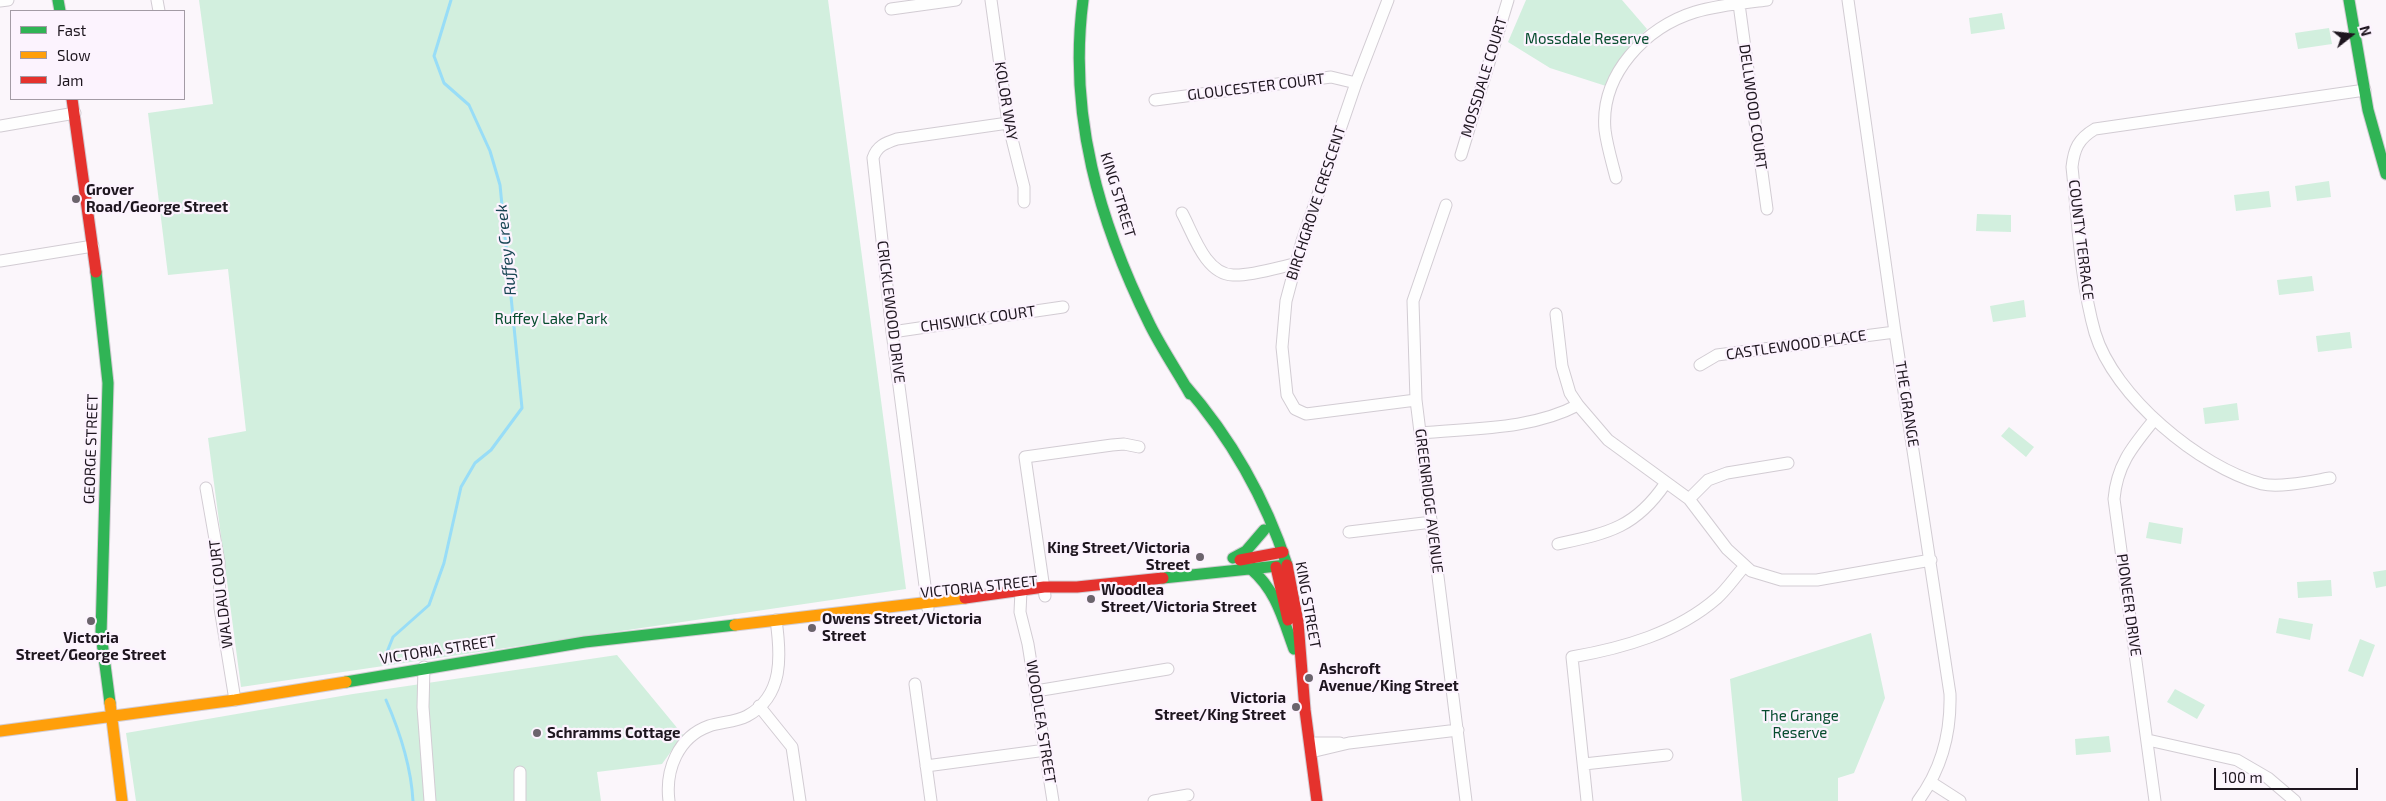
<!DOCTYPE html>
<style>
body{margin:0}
#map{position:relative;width:2386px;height:801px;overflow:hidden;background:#fbf6fb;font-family:"Exo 2",sans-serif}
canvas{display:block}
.legend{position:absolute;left:10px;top:10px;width:175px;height:90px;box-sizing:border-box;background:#fcf3fe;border:1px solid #a39ba5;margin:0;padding:6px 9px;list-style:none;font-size:15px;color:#1e161f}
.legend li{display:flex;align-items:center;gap:10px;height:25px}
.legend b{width:25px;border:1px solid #a39ba5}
.north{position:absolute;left:2326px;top:10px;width:50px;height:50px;-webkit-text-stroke:4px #fcf3fe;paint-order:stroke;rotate:74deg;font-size:14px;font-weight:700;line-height:20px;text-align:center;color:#1e161f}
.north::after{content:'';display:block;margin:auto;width:18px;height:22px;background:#1e161f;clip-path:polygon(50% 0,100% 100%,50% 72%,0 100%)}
.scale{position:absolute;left:2214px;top:768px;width:144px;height:22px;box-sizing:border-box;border:2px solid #1e161f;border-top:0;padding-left:6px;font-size:15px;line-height:18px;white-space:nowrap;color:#1e161f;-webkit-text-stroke:4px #fcf3fe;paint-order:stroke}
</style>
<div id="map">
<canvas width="2386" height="801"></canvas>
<ul class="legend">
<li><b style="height:6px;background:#30b455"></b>Fast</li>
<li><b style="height:6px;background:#ff9f0a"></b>Slow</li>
<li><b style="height:6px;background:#e5322d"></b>Jam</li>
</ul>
<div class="north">N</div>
<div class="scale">100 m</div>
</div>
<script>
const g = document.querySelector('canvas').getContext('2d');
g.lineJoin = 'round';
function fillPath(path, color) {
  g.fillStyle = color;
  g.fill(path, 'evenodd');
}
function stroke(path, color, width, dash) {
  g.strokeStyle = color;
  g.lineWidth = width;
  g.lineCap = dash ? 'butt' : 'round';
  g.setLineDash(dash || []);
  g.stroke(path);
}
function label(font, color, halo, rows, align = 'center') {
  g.font = font + ' "Exo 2",sans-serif';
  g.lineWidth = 4.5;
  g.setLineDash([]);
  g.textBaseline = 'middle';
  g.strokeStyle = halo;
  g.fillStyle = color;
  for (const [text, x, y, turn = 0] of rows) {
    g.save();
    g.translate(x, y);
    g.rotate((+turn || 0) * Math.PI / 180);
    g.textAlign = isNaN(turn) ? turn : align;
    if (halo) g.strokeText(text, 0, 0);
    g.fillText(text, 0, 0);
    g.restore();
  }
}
const green = new Path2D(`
 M 199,0 L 828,0 L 906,589 L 241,687 L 208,438 L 246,431 L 228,269 L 168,275 L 148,113 L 213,104 Z
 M 1526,0 L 1622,0 L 1647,29 C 1630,46 1616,63 1609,87 L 1550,68 L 1508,42 Z
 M 2002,13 L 2005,29 L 1971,34 L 1969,18 Z
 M 2329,28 L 2332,44 L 2298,49 L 2295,33 Z
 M 2329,181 L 2331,197 L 2297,201 L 2295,186 Z
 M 2269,191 L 2271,207 L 2236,211 L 2234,195 Z
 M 1977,214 L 2011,215 L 2011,232 L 1976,231 Z
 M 2312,276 L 2314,291 L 2279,295 L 2277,280 Z
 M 2024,300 L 2026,317 L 1993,322 L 1990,306 Z
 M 2350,332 L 2352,348 L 2318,352 L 2316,336 Z
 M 2237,403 L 2239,420 L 2205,424 L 2203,408 Z
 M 2009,427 L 2034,447 L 2026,457 L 2001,436 Z
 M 2149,522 L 2183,528 L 2181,544 L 2146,538 Z
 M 2386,570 L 2386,586 L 2376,588 L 2373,572 Z
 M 2331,580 L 2332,596 L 2298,598 L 2297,582 Z
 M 2279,618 L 2313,624 L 2310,640 L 2276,633 Z
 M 1871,633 L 1885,698 L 1854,773 L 1838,778 L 1838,801 L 1742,801 L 1730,679 Z
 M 2360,639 L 2375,645 L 2363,677 L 2348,671 Z
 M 617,655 L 683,735 L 662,764 L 597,772 L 601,801 L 136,801 L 126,733 L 353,694 Z
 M 2175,689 L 2205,705 L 2197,719 L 2167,702 Z
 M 2109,736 L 2111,752 L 2076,755 L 2075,739 Z`);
const stream = new Path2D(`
 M 385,657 L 393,637 L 429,605 L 444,563 L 461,487 L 475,463 L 491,450 L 522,408 L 500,185 L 490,151 L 469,105 L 444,83 L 434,56 L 451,0
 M 386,700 C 400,732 411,766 413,801`);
const street = new Path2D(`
 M 157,0 L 159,11
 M 991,0 L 1008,123 L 1024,187 L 1024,202
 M 1388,0 L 1356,83 L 1302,241 L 1286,301 L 1282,347 L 1287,395 L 1295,409 L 1306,414 L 1416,400
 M 1848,0 L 1895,332 L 1950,694 C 1951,733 1942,769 1918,801
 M 0,1 L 8,0
 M 1739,4 L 1767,209
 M 891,9 L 956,0
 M 1155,100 L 1331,77 L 1356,83
 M 0,126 L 75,113
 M 1461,155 L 1508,0
 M 1616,178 C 1612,162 1607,146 1605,130 C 1600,74 1646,27 1695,12 C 1718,5 1743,3 1767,0
 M 1446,205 L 1413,301 L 1416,400 L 1466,801
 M 1182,213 C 1193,233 1205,274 1233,275 C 1251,276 1276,268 1294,264
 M 0,261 L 93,246
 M 1556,314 L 1562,366 L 1570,393 L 1578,405 L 1608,440 L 1689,499 L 1727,549 L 1751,571 L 1781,580 L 1817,580 L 1931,560
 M 892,332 L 1063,307
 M 1700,365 L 1717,355 L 1895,332
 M 2154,420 C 2133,446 2117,464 2114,499 L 2155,801
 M 1420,433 C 1472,428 1531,430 1578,405
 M 2330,478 C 2312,481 2280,488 2262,484 C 2199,467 2114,396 2095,333 C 2080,280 2078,222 2072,167 C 2074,149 2078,139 2095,129 L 2365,90
 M 206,488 L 219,562 L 220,608 L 235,700
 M 1689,499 L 1708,480 L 1727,473 L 1788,463
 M 1349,532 L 1432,522
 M 1558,544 C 1608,533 1635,528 1665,484
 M 1021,591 L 1020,612 L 1028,644 L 1053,801
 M 1045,596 L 1025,457 L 1112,445 L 1124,444 L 1139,447
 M 928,609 L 892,332 L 873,158 C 877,146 885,143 897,139 L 1008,123
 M 424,667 L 423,707 L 430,801
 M 915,684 L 931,801
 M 1036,691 L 1168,669
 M 759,706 L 792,747 L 800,801
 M 2148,740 L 2237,760 L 2268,778 L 2295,801
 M 1310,743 L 1340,743
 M 1311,752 L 1349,743 L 1458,730
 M 1584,764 L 1667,755
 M 926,766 L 1046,750
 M 520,772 L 520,801
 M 1932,783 L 1960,801
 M 669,801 C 665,770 678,737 709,726 C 721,722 736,722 747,716 C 784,696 781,655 776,620
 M 1154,801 L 1188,795
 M 1587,801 L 1572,657 C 1623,648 1677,633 1717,598 C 1727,589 1735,577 1744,567`);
const fast = new Path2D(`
 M 58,0 L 60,11
 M 1083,0 C 1068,115 1099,222 1150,325 C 1162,349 1177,371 1190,394
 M 2349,0 L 2368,110 L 2386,174
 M 96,272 L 108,383 L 101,634 L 110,703
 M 1233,558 L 1246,551 L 1264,530
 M 1251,569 C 1276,590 1283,619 1294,649
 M 1163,578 L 1287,565 C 1265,497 1231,438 1184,384
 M 346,682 L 585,642 L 735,625`);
const slow = new Path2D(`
 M 735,625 L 965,598
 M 110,703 L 122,801
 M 0,731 L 235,700 L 346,682`);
const jam = new Path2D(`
 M 72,99 L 96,272
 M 1240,560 L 1283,552
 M 1287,565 L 1298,622 L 1305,710 L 1317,801
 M 1276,567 L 1288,620
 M 965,598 L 1044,587 L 1077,587 L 1163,578`);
const markers = [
 [76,199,5,"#6b646c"],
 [1200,557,5,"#6b646c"],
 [1091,599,5,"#6b646c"],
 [91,621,5,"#6b646c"],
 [812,628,5,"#6b646c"],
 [1309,678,5,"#6b646c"],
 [1296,707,5,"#6b646c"],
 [537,733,5,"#6b646c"]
];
const parkNames = [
 ["Mossdale Reserve",1587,39],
 ["Ruffey Lake Park",551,319],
 ["The Grange",1800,716],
 ["Reserve",1800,733]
];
const streetNames = [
 ["MOSSDALE COURT",1484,77,-73],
 ["GLOUCESTER COURT",1256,87,-7],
 ["KOLOR WAY",1006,101,81],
 ["DELLWOOD COURT",1753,107,82],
 ["KING STREET",1118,195,73],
 ["BIRCHGROVE CRESCENT",1316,203,-72],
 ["COUNTY TERRACE",2081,240,83],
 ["CRICKLEWOOD DRIVE",891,312,83],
 ["CHISWICK COURT",978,319,-8],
 ["CASTLEWOOD PLACE",1796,345,-8],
 ["THE GRANGE",1907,404,81],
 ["GEORGE STREET",91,449,-88],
 ["GREENRIDGE AVENUE",1429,501,83],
 ["VICTORIA STREET",979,587,-6],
 ["WALDAU COURT",221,594,-97],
 ["KING STREET",1308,605,80],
 ["PIONEER DRIVE",2129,605,82],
 ["VICTORIA STREET",438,650,-9],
 ["WOODLEA STREET",1041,722,81]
];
const poiNames = [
 ["Grover",86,190],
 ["Road/George Street",86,207],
 ["King Street/Victoria",1190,548,"right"],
 ["Street",1190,565,"right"],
 ["Woodlea",1101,590],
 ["Street/Victoria Street",1101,607],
 ["Owens Street/Victoria",822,619],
 ["Street",822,636],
 ["Victoria",91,638,"center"],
 ["Street/George Street",91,655,"center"],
 ["Ashcroft",1319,669],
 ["Avenue/King Street",1319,686],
 ["Victoria",1286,698,"right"],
 ["Street/King Street",1286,715,"right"],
 ["Schramms Cottage",547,733]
];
const waterNames = [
 ["Ruffey Creek",506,250,-96]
];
fillPath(green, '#d2efde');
stroke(stream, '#98ddf7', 3);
stroke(street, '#d2ccd3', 13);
stroke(fast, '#d2ccd3', 13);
stroke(slow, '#d2ccd3', 13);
stroke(jam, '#d2ccd3', 13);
stroke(street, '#fefefe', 11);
stroke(fast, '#30b455', 11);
stroke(slow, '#ff9f0a', 11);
stroke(jam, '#e5322d', 11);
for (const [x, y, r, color] of markers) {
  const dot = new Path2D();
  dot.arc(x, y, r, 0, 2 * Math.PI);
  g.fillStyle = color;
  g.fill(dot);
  stroke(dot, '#fcf3fe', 2);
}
label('15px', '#064c2e', '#fcf3fe', parkNames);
label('15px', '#1e161f', '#fcf3fe', streetNames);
label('bold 15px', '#1e161f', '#fcf3fe', poiNames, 'left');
label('italic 16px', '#174453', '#fcf3fe', waterNames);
</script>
